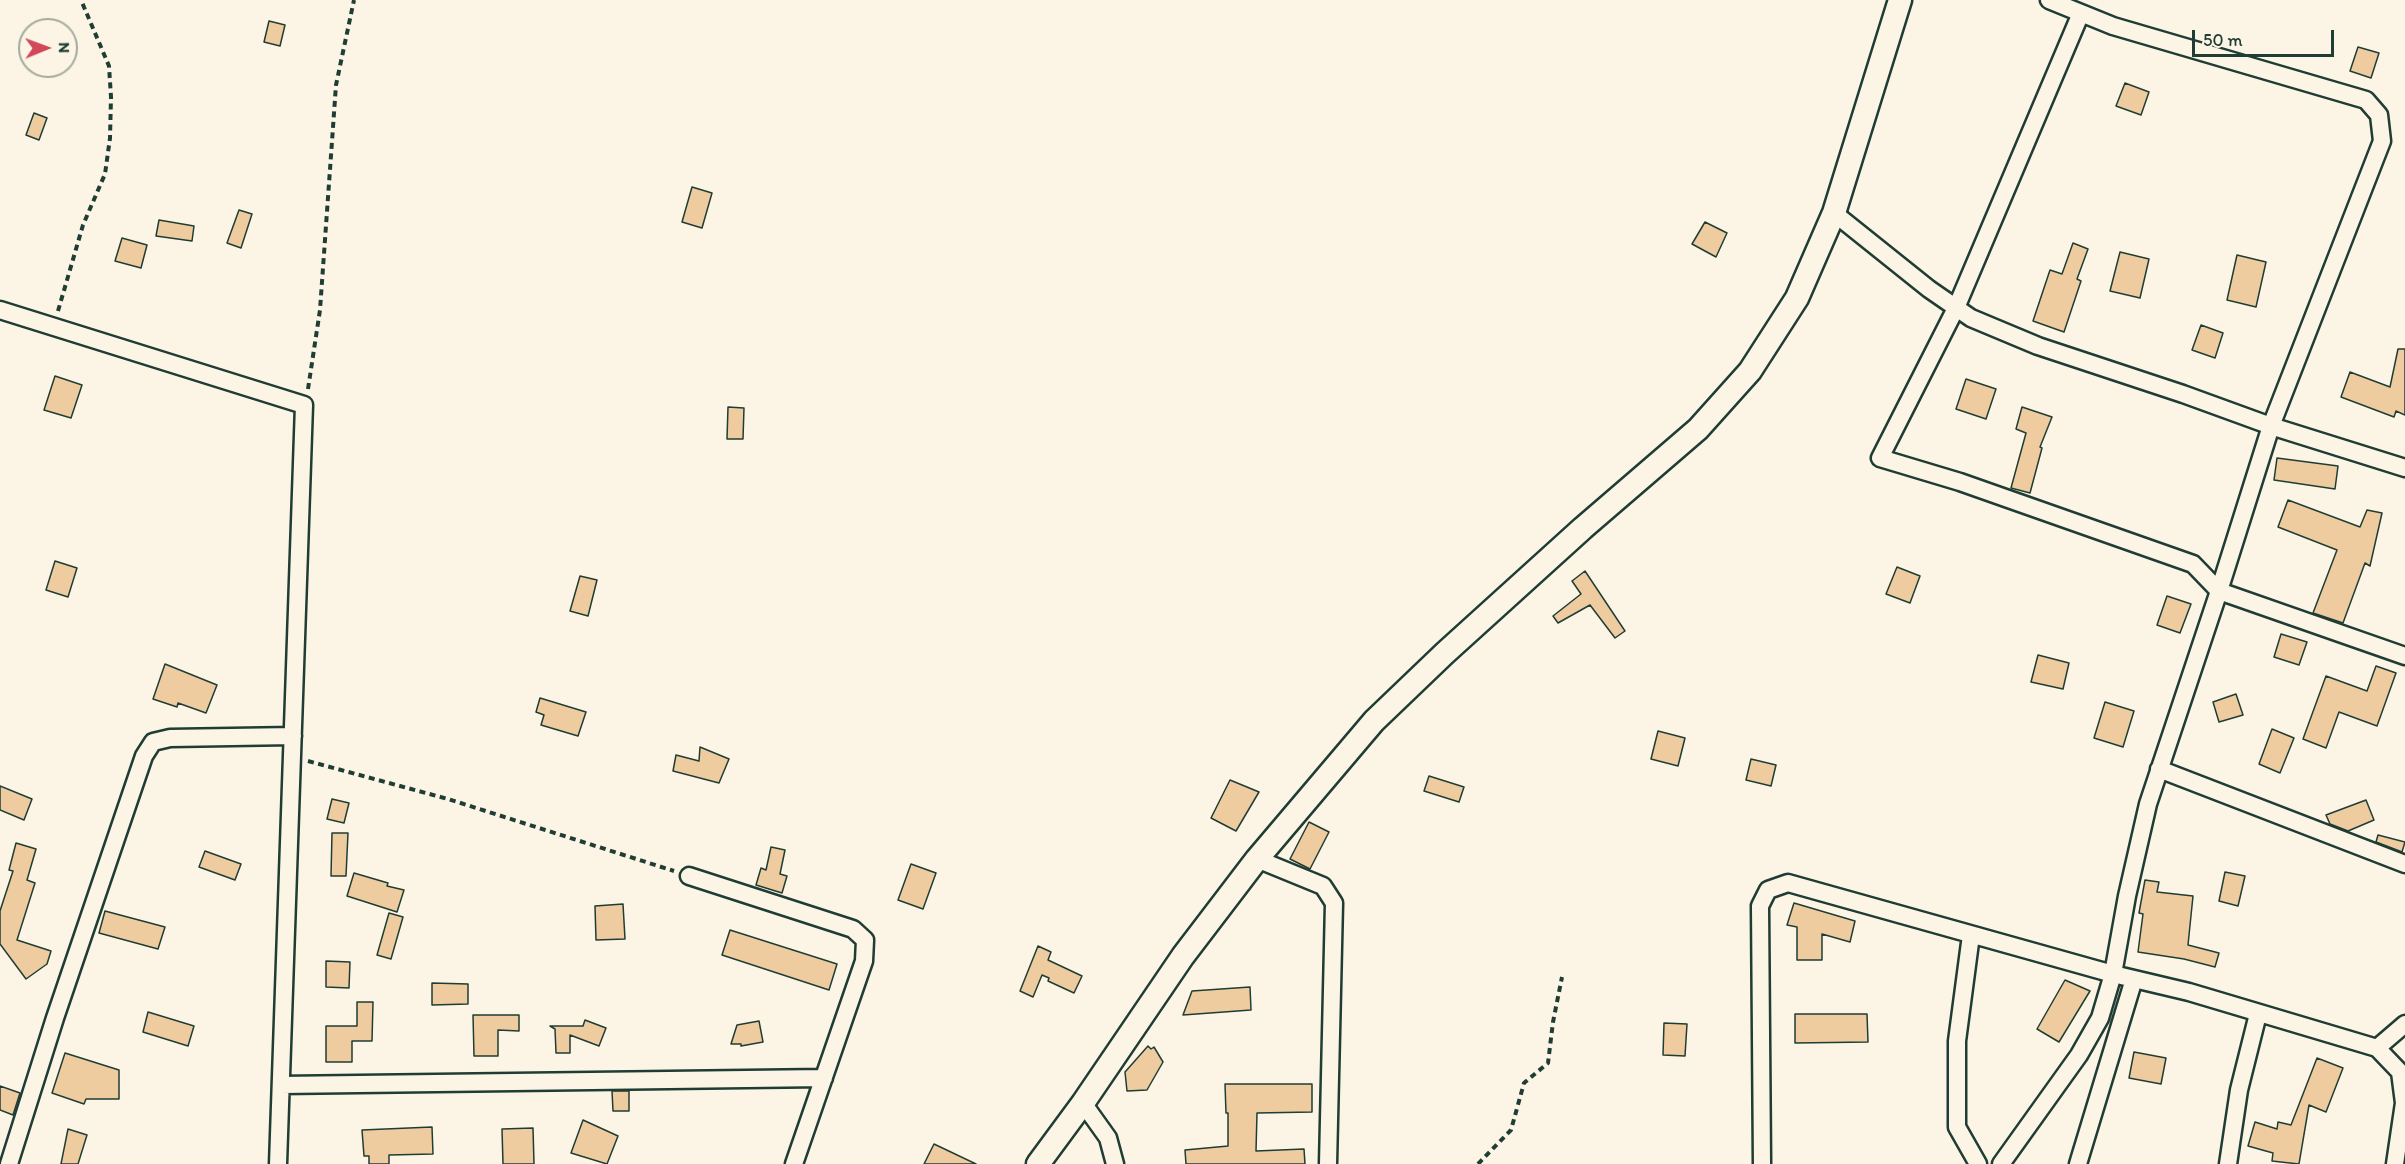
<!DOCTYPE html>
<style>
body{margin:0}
#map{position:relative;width:2405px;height:1164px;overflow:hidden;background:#fcf5e5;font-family:Itim,sans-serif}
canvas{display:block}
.north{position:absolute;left:18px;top:18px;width:60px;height:60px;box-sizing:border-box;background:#fcf5e5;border:2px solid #a4ab9e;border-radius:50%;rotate:89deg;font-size:16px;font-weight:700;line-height:24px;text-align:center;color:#1f3d34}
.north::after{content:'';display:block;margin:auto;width:21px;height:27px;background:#d1495b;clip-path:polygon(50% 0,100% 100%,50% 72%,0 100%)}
.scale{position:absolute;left:2192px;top:30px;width:142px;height:27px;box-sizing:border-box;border:3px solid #1f3d34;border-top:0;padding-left:8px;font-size:18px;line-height:21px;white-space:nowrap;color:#1f3d34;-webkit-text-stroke:4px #fcf5e5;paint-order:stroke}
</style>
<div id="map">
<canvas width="2405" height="1164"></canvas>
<div class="north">N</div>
<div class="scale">50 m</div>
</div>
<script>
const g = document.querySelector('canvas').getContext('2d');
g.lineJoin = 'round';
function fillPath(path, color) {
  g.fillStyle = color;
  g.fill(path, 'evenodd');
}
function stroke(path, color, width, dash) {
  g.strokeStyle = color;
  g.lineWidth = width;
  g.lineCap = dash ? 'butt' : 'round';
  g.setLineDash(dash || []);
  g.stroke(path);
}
const building = new Path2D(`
 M 269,21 L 285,25 L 280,46 L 264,42 Z
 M 2358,47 L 2379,53 L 2371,78 L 2350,71 Z
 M 2125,83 L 2149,92 L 2141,115 L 2116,106 Z
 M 34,113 L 47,118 L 39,140 L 26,135 Z
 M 692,187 L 712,193 L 702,228 L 682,222 Z
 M 239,210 L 252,214 L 241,248 L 227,243 Z
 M 159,220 L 194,226 L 192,241 L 156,236 Z
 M 1705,222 L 1727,233 L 1716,257 L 1692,244 Z
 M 122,238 L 147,245 L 141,268 L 115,261 Z
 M 2073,243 L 2088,249 L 2077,279 L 2081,281 L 2064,332 L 2033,321 L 2050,270 L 2062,274 Z
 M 2120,252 L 2149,259 L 2140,298 L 2110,291 Z
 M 2237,255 L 2266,262 L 2256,307 L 2227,300 Z
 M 2201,325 L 2223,333 L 2215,358 L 2192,350 Z
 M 2398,349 L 2405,349 L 2405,415 L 2396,411 L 2394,417 L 2341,397 L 2350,372 L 2390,387 Z
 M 55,376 L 82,385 L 71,418 L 44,410 Z
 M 1966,379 L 1996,389 L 1986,419 L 1956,409 Z
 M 728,407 L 744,408 L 743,439 L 727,439 Z
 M 2022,407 L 2052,417 L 2040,447 L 2042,448 L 2030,493 L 2011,488 L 2026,433 L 2016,429 Z
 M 2277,458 L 2338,466 L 2335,489 L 2274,480 Z
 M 2288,500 L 2360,527 L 2367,510 L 2382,513 L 2370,566 L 2365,563 L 2343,623 L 2313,613 L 2337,550 L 2278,527 Z
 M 55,561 L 77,568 L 68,597 L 46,590 Z
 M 1897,567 L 1920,576 L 1910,603 L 1886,594 Z
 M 1585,571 L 1625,631 L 1615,638 L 1590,605 L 1558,623 L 1553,616 L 1581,594 L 1572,581 Z
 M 580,576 L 597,580 L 588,616 L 570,611 Z
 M 2167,596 L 2191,604 L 2180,633 L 2157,625 Z
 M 2281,634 L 2307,642 L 2299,665 L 2274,657 Z
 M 2038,655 L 2069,663 L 2063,689 L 2031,682 Z
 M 165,664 L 217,685 L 206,713 L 178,703 L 177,707 L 153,699 Z
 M 2376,666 L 2396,673 L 2377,726 L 2339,712 L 2326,748 L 2303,739 L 2326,676 L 2367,691 Z
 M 2236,694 L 2243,715 L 2219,722 L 2213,702 Z
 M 540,698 L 586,712 L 578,736 L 541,725 L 544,715 L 536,712 Z
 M 2105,702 L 2134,711 L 2123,747 L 2094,738 Z
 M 2272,729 L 2294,738 L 2280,773 L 2259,764 Z
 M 1658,731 L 1685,738 L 1678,766 L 1651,759 Z
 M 700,747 L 729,759 L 719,783 L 673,771 L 676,755 L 699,761 Z
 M 1751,759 L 1776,765 L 1771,786 L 1746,780 Z
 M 1429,776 L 1464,787 L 1459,802 L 1424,791 Z
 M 1230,780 L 1259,792 L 1236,831 L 1211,818 Z
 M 0,786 L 32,799 L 24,820 L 0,810 Z
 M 332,799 L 349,803 L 344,823 L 327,819 Z
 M 2366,800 L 2374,820 L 2348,831 L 2330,824 L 2326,815 Z
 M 1309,822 L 1329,832 L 1310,869 L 1290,859 Z
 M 332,833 L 348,833 L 346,876 L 331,876 Z
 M 2378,835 L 2405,842 L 2402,852 L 2376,842 Z
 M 16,843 L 36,849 L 27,880 L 35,883 L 17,940 L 51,951 L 47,964 L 26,979 L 0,944 L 0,911 L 13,871 L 9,870 Z
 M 771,847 L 785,850 L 780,874 L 787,876 L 782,893 L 756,885 L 761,868 L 766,870 Z
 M 205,851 L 241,864 L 235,880 L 199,867 Z
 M 911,864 L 936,873 L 923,909 L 898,900 Z
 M 2225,872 L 2245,876 L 2238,906 L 2219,901 Z
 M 354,873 L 388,883 L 387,886 L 404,890 L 397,912 L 347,896 Z
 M 2145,880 L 2159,882 L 2157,892 L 2193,896 L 2188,945 L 2219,953 L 2215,967 L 2184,959 L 2138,952 L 2143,914 L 2139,913 Z
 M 1794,903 L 1855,921 L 1850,942 L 1822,934 L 1822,960 L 1797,960 L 1797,927 L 1787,925 Z
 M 623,904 L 625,939 L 596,940 L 595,906 Z
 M 105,911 L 165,927 L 158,949 L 99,933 Z
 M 389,913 L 403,917 L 391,959 L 377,955 Z
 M 730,930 L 837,964 L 829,990 L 722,955 Z
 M 1038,946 L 1051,952 L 1048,960 L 1082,976 L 1074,993 L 1048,981 L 1049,978 L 1042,975 L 1033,997 L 1020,991 Z
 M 326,961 L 350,962 L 349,988 L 326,987 Z
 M 2065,980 L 2090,991 L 2059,1042 L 2037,1029 Z
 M 432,983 L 468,984 L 468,1004 L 432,1005 Z
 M 1250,987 L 1251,1010 L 1183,1015 L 1192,991 Z
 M 357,1002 L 373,1002 L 372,1041 L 352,1041 L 352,1062 L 326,1062 L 326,1026 L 357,1026 Z
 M 148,1012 L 194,1026 L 188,1046 L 143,1032 Z
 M 1795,1014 L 1867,1014 L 1868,1042 L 1795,1043 Z
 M 473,1015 L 519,1015 L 519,1031 L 498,1030 L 498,1056 L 474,1056 Z
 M 585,1020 L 606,1028 L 599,1046 L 570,1035 L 570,1053 L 556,1053 L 555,1029 L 550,1026 L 583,1026 Z
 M 759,1021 L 763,1042 L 741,1046 L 741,1044 L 731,1044 L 737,1025 Z
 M 1664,1023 L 1687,1024 L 1685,1056 L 1663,1055 Z
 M 1148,1046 L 1151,1049 L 1154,1047 L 1163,1062 L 1147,1090 L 1127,1091 L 1125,1072 Z
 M 2134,1052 L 2166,1058 L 2161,1084 L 2129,1078 Z
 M 65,1053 L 119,1070 L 119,1099 L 86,1099 L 84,1104 L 52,1093 Z
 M 2317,1058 L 2343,1068 L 2326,1112 L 2309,1105 L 2299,1164 L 2272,1161 L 2273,1153 L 2248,1146 L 2255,1122 L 2277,1129 L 2278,1122 L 2291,1125 Z
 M 1225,1084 L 1312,1084 L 1312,1112 L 1257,1113 L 1256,1151 L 1304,1149 L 1305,1164 L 1186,1164 L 1185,1150 L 1228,1146 L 1228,1113 L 1226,1113 Z
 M 0,1086 L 20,1093 L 13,1115 L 0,1110 Z
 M 612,1091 L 629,1091 L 629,1111 L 613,1111 Z
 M 583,1120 L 618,1136 L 607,1164 L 571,1153 Z
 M 432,1127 L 433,1154 L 389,1155 L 389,1164 L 369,1164 L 369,1156 L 364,1156 L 362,1130 Z
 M 533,1128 L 534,1164 L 503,1164 L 502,1129 Z
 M 68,1129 L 87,1135 L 78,1164 L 61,1164 Z
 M 934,1144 L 976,1164 L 924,1164 Z`);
const path = new Path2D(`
 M 58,311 L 83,225 L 105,174 L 110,138 L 111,97 L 109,66 L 81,0
 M 308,389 L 320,310 L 336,85 L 354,0
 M 308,761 L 448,799 L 674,871
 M 1478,1164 L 1511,1130 L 1524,1083 L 1548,1063 L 1553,1022 L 1562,977`);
const minor = new Path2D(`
 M 2081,13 L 1956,308 L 1880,458 L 1960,482 L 2193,564 L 2219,591 L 2405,656
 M 1834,213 L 1929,289 L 1971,318 L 2038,346 L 2183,394 L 2271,426 L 2405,468
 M 0,310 L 304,405 L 278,1164
 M 2159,769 L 2405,864
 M 1257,859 L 1323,886 L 1334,903 L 1328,1164
 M 689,876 L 853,929 L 865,940 L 864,961 L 794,1164
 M 1971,935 L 1957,1041 L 1957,1127 L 1978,1164
 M 2377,1048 L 2405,1024
 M 281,1085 L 824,1078
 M 1083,1103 L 1108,1138 L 1115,1164
 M 9,1164 L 55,1018 L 144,756 L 153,742 L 170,738 L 293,736
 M 1762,1164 L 1760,906 L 1768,890 L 1788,883 L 2113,974 L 2189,992 L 2377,1048 L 2400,1072 L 2404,1103 L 2395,1164
 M 2001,1164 L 2079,1055 L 2100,1018 L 2113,974 L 2127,896 L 2148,804 L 2219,591 L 2271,426 L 2382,141 L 2379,115 L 2366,100 L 2113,26 L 2049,0
 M 2078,1164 L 2134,979
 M 2228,1164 L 2239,1090 L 2258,1014`);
const secondary = new Path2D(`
 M 1038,1164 L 1083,1103 L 1183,956 L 1257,859 L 1374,721 L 1445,653 L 1583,528 L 1698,429 L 1750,371 L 1797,298 L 1834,213 L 1900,0`);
fillPath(building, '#efcba0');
stroke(building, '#1f3d34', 1.5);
stroke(minor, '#1f3d34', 21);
stroke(secondary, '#1f3d34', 27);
stroke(path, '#1f3d34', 4, [6, 4.5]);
stroke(minor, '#fcf5e5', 16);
stroke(secondary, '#fcf5e5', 22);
</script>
